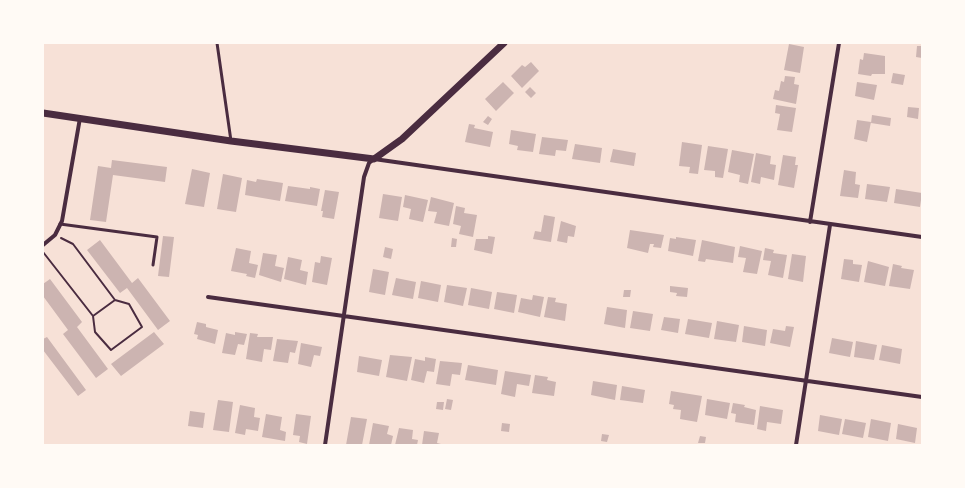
<!DOCTYPE html>
<style>
body{margin:0}
#map{position:relative;width:965px;height:488px;overflow:hidden;background:#f7e1d7;font-family:"DejaVu Sans",sans-serif}
canvas{display:block}
.frame{position:absolute;inset:0;border:44px solid #fffaf5;pointer-events:none}
</style>
<div id="map">
<canvas width="965" height="488"></canvas>
<div class="frame"></div>
</div>
<script>
const c = document.querySelector('canvas').getContext('2d');
c.lineJoin = 'round';
function fillPath(path, color) {
  c.fillStyle = color;
  c.fill(path, 'evenodd');
}
function poly(rows) {
  const path = new Path2D();
  for (const r of rows) {
    path.moveTo(r[0], r[1]);
    for (let i = 2; i < r.length; i += 2) path.lineTo(r[i], r[i + 1]);
  }
  return path;
}
function strokePath(path, color, width, dash) {
  c.strokeStyle = color;
  c.lineWidth = width;
  c.lineCap = dash ? 'butt' : 'round';
  c.setLineDash(dash || []);
  c.stroke(path);
}
fillPath(poly([
 [789,44,804,47,800,73,784,70],
 [917,46,922,46,922,58,916,57],
 [864,53,885,56,885,74,872,74,871,76,858,74,860,59,863,60],
 [531,62,539,71,522,88,511,76,522,65,525,67],
 [893,73,905,75,903,85,891,83],
 [785,76,795,77,794,84,799,85,796,104,773,99,775,90,779,91,781,81,784,82],
 [503,82,514,93,496,111,485,99],
 [857,82,877,85,874,100,855,96],
 [530,87,536,93,531,98,525,92],
 [776,105,796,108,792,132,777,130,780,114,775,113],
 [908,107,919,108,918,119,907,117],
 [872,115,891,118,890,126,871,123],
 [488,116,492,119,488,125,483,122],
 [857,120,871,122,867,142,854,139],
 [469,124,475,125,474,128,493,132,490,147,465,142],
 [511,130,536,134,533,152,517,150,518,146,509,144],
 [542,137,568,140,566,151,556,150,555,156,539,154],
 [682,142,702,145,698,174,689,173,690,167,679,166],
 [575,144,602,148,600,163,572,159],
 [708,146,728,149,723,178,715,177,715,171,704,170],
 [613,149,636,153,634,166,610,162],
 [732,150,754,154,748,184,739,182,740,175,728,172],
 [756,153,771,156,770,164,776,165,774,180,761,177,760,184,751,182],
 [783,155,796,157,795,165,798,165,794,188,778,185],
 [112,160,167,167,165,182,113,175,106,222,90,220,98,166,111,168],
 [192,169,210,173,204,207,185,204],
 [844,170,856,172,855,184,860,185,858,198,840,196],
 [223,174,242,178,236,212,217,209],
 [257,179,283,183,280,201,245,195,247,180,256,182],
 [867,184,890,187,887,202,865,199],
 [288,186,310,189,310,187,320,189,317,206,285,201],
 [896,189,922,193,920,207,894,203],
 [325,190,339,192,334,219,322,217,323,211,321,211],
 [383,194,402,197,398,221,379,218],
 [405,195,428,200,423,222,409,219,411,209,403,207],
 [431,197,454,203,449,226,434,223,437,212,428,211],
 [456,206,465,208,464,213,477,215,473,237,459,234,461,226,453,224],
 [544,215,555,217,551,242,533,239,535,231,541,232],
 [561,221,576,226,574,237,568,236,567,243,557,241],
 [630,230,664,235,661,248,653,247,654,244,650,244,648,253,627,248],
 [163,236,174,237,169,277,158,276],
 [488,236,495,237,492,254,474,250,476,239,488,239],
 [676,237,696,240,693,256,668,251,670,238,676,239],
 [452,238,457,239,456,247,451,247],
 [100,240,132,283,138,278,170,321,158,330,127,288,120,293,87,250],
 [702,240,735,247,733,263,706,259,705,262,698,261],
 [740,246,762,251,757,274,743,272,746,258,738,257],
 [385,247,393,249,391,259,383,257],
 [236,248,251,251,249,263,258,265,255,278,246,276,247,274,231,271],
 [765,248,774,250,773,253,787,255,783,278,768,275,771,261,763,260],
 [263,253,277,255,275,266,284,268,281,282,259,275],
 [792,254,806,256,803,282,788,279],
 [321,256,332,258,327,285,312,282,315,262,320,263],
 [288,257,302,260,300,270,308,272,306,285,284,279],
 [844,259,853,260,853,264,862,265,859,282,841,279],
 [868,261,889,267,885,286,864,282],
 [893,264,902,266,901,268,914,270,910,289,889,286],
 [373,269,389,272,385,295,369,292],
 [396,278,416,282,413,299,392,295],
 [50,279,82,322,77,327,108,369,96,378,63,334,68,330,43,296,43,284],
 [421,281,441,285,438,302,418,298],
 [447,285,467,288,463,306,444,302],
 [670,286,688,288,687,297,676,296,677,293,670,292],
 [471,288,492,292,489,309,468,305],
 [624,290,631,290,630,297,623,297],
 [497,292,517,295,514,313,494,309],
 [533,295,544,297,540,317,518,312,521,298,532,300],
 [548,297,556,298,555,302,567,304,565,321,544,317],
 [607,307,627,310,625,328,604,324],
 [633,311,653,314,650,331,630,328],
 [664,317,680,319,678,333,661,330],
 [688,319,712,323,709,338,685,334],
 [717,321,739,325,736,342,714,339],
 [197,322,206,324,206,327,218,330,215,344,197,339,198,335,194,334],
 [744,326,767,330,765,346,742,342],
 [786,326,794,327,790,347,770,343,773,329,785,331],
 [154,332,164,344,121,376,111,364],
 [235,332,247,334,244,345,238,344,235,355,222,353,226,333,235,335],
 [250,333,258,334,257,337,273,337,271,350,264,349,262,362,246,359],
 [47,337,86,390,78,396,43,350,43,339],
 [832,338,853,342,850,357,829,353],
 [277,339,298,341,295,353,290,352,288,363,273,361],
 [856,341,877,345,874,360,854,357],
 [301,343,322,347,320,356,314,355,311,367,298,364],
 [882,345,902,349,900,364,879,360],
 [390,355,412,357,407,381,386,377],
 [359,356,382,360,379,376,357,372],
 [425,357,436,359,434,372,427,371,424,383,411,380,415,359,425,361],
 [440,361,462,363,460,375,452,374,450,386,436,384],
 [468,365,498,370,496,385,465,380],
 [505,371,531,375,529,386,517,384,515,397,501,394],
 [535,375,548,377,547,380,556,382,554,396,532,393],
 [593,381,617,385,615,400,591,395],
 [622,386,645,390,643,403,620,400],
 [671,391,702,396,697,422,680,419,681,410,673,409,674,405,669,404],
 [447,399,453,400,451,410,445,409],
 [707,399,730,403,727,419,705,415],
 [218,400,233,402,229,432,213,430],
 [437,402,444,402,443,410,436,409],
 [733,403,745,405,744,407,756,410,754,425,735,422,736,414,731,413],
 [240,405,255,408,254,417,260,418,258,431,246,429,245,435,235,433],
 [760,406,783,410,781,424,767,422,766,431,757,429],
 [190,411,205,413,203,428,188,426],
 [266,414,282,417,280,430,286,432,285,441,262,437],
 [296,414,311,416,307,444,299,442,300,436,293,435],
 [820,415,842,419,839,435,818,431],
 [351,417,367,419,362,445,346,445],
 [845,419,866,423,863,438,842,434],
 [871,419,891,423,888,441,868,437],
 [373,423,389,426,387,434,393,436,391,445,369,445],
 [502,423,510,424,509,432,501,431],
 [898,424,917,428,915,443,896,439],
 [399,428,413,430,412,439,418,440,417,445,395,445],
 [424,431,439,433,437,443,445,445,422,445],
 [602,434,609,435,607,442,601,441],
 [700,436,706,437,705,443,698,443]
]), '#ccb4b1');
strokePath(poly([
 [43,252,93,316,95,332,111,350,142,327,129,304,115,300,73,244,61,238],
 [93,316,115,300]
]), '#4a2c40', 2);
strokePath(poly([
 [217,43,231,141],
 [60,224,157,237,153,265]
]), '#4a2c40', 3);
strokePath(poly([
 [810,222,839,43],
 [43,245,55,235,62,221,80,118],
 [208,297,922,397],
 [325,445,364,177,369,163,374,159,922,237],
 [796,445,830,225]
]), '#4a2c40', 4);
strokePath(poly([
 [43,113,231,141,374,159,402,139,504,43]
]), '#4a2c40', 7);
</script>
